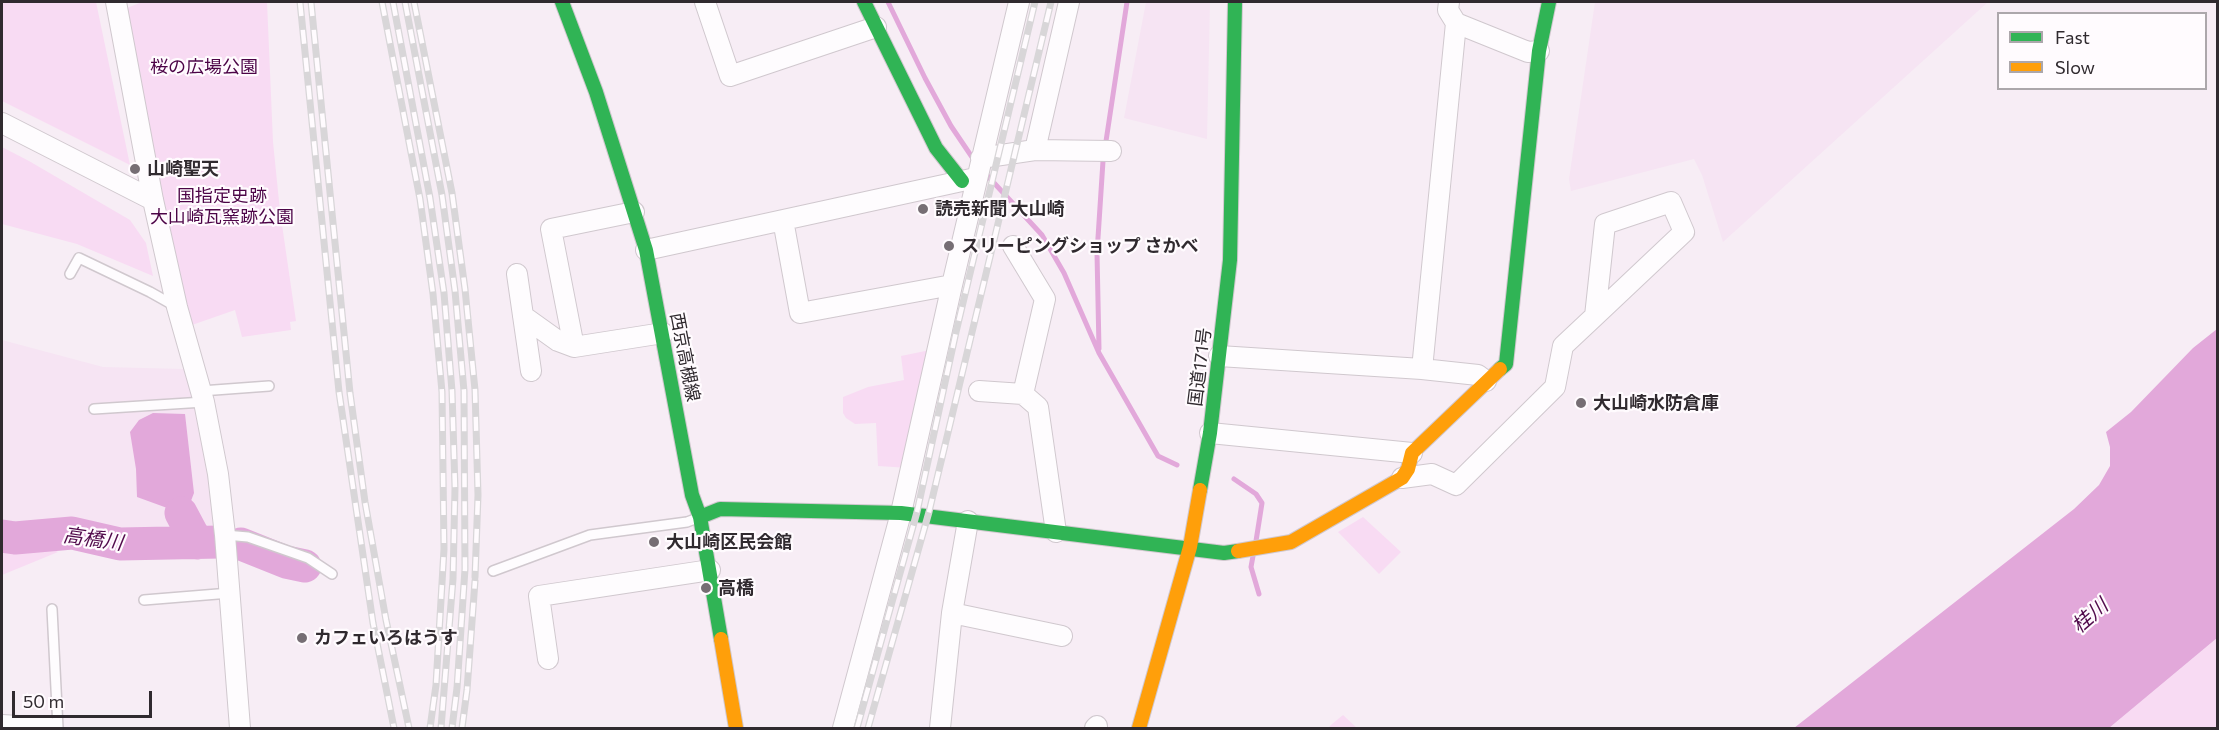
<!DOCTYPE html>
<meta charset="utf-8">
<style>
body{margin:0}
#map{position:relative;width:2219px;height:730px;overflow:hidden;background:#f7edf5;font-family:Commissioner,sans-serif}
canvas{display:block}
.frame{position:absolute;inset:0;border:3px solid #302a2f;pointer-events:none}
.legend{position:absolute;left:1997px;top:12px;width:210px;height:78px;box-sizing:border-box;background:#fffbfe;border:2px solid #aca7ab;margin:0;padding:8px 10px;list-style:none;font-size:18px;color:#302a2f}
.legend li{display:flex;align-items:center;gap:12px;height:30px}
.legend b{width:30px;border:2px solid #aca7ab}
.scale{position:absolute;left:12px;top:691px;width:140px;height:27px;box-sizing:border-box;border:3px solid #302a2f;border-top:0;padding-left:8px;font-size:18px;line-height:21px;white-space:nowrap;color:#302a2f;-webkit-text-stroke:4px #fffbfe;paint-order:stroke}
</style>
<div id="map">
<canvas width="2219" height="730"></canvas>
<div class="frame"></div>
<ul class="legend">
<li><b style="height:8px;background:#30b455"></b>Fast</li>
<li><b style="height:8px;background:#ff9f0a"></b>Slow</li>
</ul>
<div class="scale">50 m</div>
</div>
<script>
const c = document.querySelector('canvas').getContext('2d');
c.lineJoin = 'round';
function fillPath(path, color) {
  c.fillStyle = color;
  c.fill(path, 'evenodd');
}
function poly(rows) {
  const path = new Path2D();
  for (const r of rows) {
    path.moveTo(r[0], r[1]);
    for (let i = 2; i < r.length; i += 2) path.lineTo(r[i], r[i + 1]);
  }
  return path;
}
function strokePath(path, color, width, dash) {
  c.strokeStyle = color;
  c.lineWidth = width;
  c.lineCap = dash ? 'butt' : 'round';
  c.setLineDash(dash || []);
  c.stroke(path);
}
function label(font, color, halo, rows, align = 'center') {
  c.font = font + ' Commissioner,"Noto Sans JP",sans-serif';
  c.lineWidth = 4.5;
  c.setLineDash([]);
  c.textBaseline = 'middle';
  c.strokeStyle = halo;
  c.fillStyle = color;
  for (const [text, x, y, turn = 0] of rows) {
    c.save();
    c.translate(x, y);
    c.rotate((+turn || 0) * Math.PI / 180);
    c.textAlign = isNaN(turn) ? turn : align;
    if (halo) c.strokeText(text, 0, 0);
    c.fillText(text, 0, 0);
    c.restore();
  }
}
fillPath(poly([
 [1146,2,1210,2,1207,139,1124,118],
 [1595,2,1988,2,1723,242,1702,175,1694,159,1571,191,1569,179],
 [2,340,103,367,184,369,198,410,218,536,121,539,72,531,16,537,2,535]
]), '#f6e4f3');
fillPath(poly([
 [2,2,96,2,130,165,2,101],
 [142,2,267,2,273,142,280,211,296,321,290,322,291,330,242,337,235,310,192,325,177,270,127,8],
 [2,147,29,161,130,220,146,243,153,276,77,244,2,224,2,225],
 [935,349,909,468,878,466,876,423,855,424,846,418,843,413,843,397,868,387,904,380,901,356],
 [1363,517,1401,552,1379,574,1338,532],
 [2,539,41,541,58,552,2,575],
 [2217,638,2217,728,2109,728,2216,639],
 [1343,715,1357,728,1328,728,1332,724]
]), '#f8dbf3');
fillPath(poly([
 [2217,329,2217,638,2109,728,1794,728,2074,509,2099,485,2110,466,2110,447,2106,432,2131,412,2193,348],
 [153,413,185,414,194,493,189,506,181,513,137,497,136,469,130,432,139,420]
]), '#e2a8da');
strokePath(poly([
 [888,2,925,78,951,126,976,163],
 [984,172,1042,235,1064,273,1099,353,1158,456,1177,465],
 [1099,349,1097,253,1103,161,1127,2],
 [1234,479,1256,494,1262,503,1256,541],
 [1253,556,1251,567,1259,594]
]), '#e2a8da', 5);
strokePath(poly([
 [181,513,197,543],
 [2,536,15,538,72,533,120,544,220,542],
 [241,544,286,562,305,566]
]), '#e2a8da', 33);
const lane = poly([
 [70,274,79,258,150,292,175,306],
 [201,391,269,386],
 [94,409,204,402],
 [225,535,248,537,308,558,332,574],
 [493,571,590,535,687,522,695,519],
 [144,600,230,593],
 [52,609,58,728]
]);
const street = poly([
 [116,2,153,200,177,307,204,402,218,474,225,535,240,728],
 [705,2,730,76,876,27],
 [1449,2,1448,10,1456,23,1528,52,1539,51],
 [2,123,153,200],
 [1035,150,1069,2],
 [981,158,1035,150,1111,151],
 [783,220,800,313,952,285],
 [1013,246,1045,299,1023,394],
 [646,250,971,179],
 [517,274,531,371],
 [523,316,558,341,574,347,663,333],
 [574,347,551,229,634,212],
 [1219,356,1422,369,1478,375,1486,381],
 [1422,369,1456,23],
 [979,391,1023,394,1038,407,1056,532],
 [1210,433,1412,453],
 [1402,478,1432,474,1456,485,1555,387,1563,346,1595,316,1684,232,1671,202,1605,224,1595,316],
 [952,613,1062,636],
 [548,659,539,596,710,570],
 [2,725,51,728],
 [843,728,901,513,952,285,1019,2],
 [940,728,952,613,968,521],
 [1095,728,1097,726]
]);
const fast = poly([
 [562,2,596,92,646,250,692,495,700,517,721,639],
 [864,2,936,148,962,181],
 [1500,369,1506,364,1539,51,1549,2],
 [1200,490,1210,433,1230,260,1235,2],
 [700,517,720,509,901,513,1224,553,1238,551]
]);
const slow = poly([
 [1238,551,1291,542,1402,478,1408,469,1412,453,1500,369],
 [721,639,736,728],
 [1139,728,1190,547,1200,490]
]);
strokePath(lane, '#d0c8ce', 12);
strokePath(street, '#d0c8ce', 22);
strokePath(fast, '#d0c8ce', 16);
strokePath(slow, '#d0c8ce', 16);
strokePath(lane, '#fefcfe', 9);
strokePath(street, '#fefcfe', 20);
strokePath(fast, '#30b455', 14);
strokePath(slow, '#ff9f0a', 14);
const rail = poly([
 [300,2,339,392,373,623,394,728],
 [311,2,350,393,365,502,386,620,409,728],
 [382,2,420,199,433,294,442,392,444,549,436,685,430,728],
 [393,2,430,198,444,293,452,391,455,488,453,579,441,728],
 [405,2,442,195,455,291,464,391,465,569,457,688,452,728],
 [414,2,452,193,465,289,475,390,478,495,475,577],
 [462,728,467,690,475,581],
 [857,728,917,512,956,332,1035,2],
 [868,728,929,512,1051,2]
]);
strokePath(rail, '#d8d6d8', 7);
strokePath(rail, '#fffbfe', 4.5, [14]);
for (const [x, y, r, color] of [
 [135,169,6,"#766e74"],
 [923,209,6,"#766e74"],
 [949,246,6,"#766e74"],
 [1581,403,6,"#766e74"],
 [654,542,6,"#766e74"],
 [706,588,6,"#766e74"],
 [302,638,6,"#766e74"]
]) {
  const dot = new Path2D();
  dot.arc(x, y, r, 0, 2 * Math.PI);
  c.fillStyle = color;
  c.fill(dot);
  strokePath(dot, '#fffbfe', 2);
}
label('18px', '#4c0447', '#fffbfe', [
 ["桜の広場公園",204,67],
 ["国指定史跡",222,196],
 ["大山崎瓦窯跡公園",222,217]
]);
label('bold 18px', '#302a2f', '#fffbfe', [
 ["山崎聖天",147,169],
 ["読売新聞 大山崎",935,209],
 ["スリーピングショップ さかべ",961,246],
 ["大山崎水防倉庫",1593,403],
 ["大山崎区民会館",666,542],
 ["高橋",718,588],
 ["カフェいろはうす",314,638]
], 'left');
label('18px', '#302a2f', '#fffbfe', [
 ["西京高槻線",685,357,79],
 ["国道171号",1200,367,-83]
]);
label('italic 20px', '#520b4c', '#fffbfe', [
 ["高橋川",93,539,8],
 ["桂川",2090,616,-41]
]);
</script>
